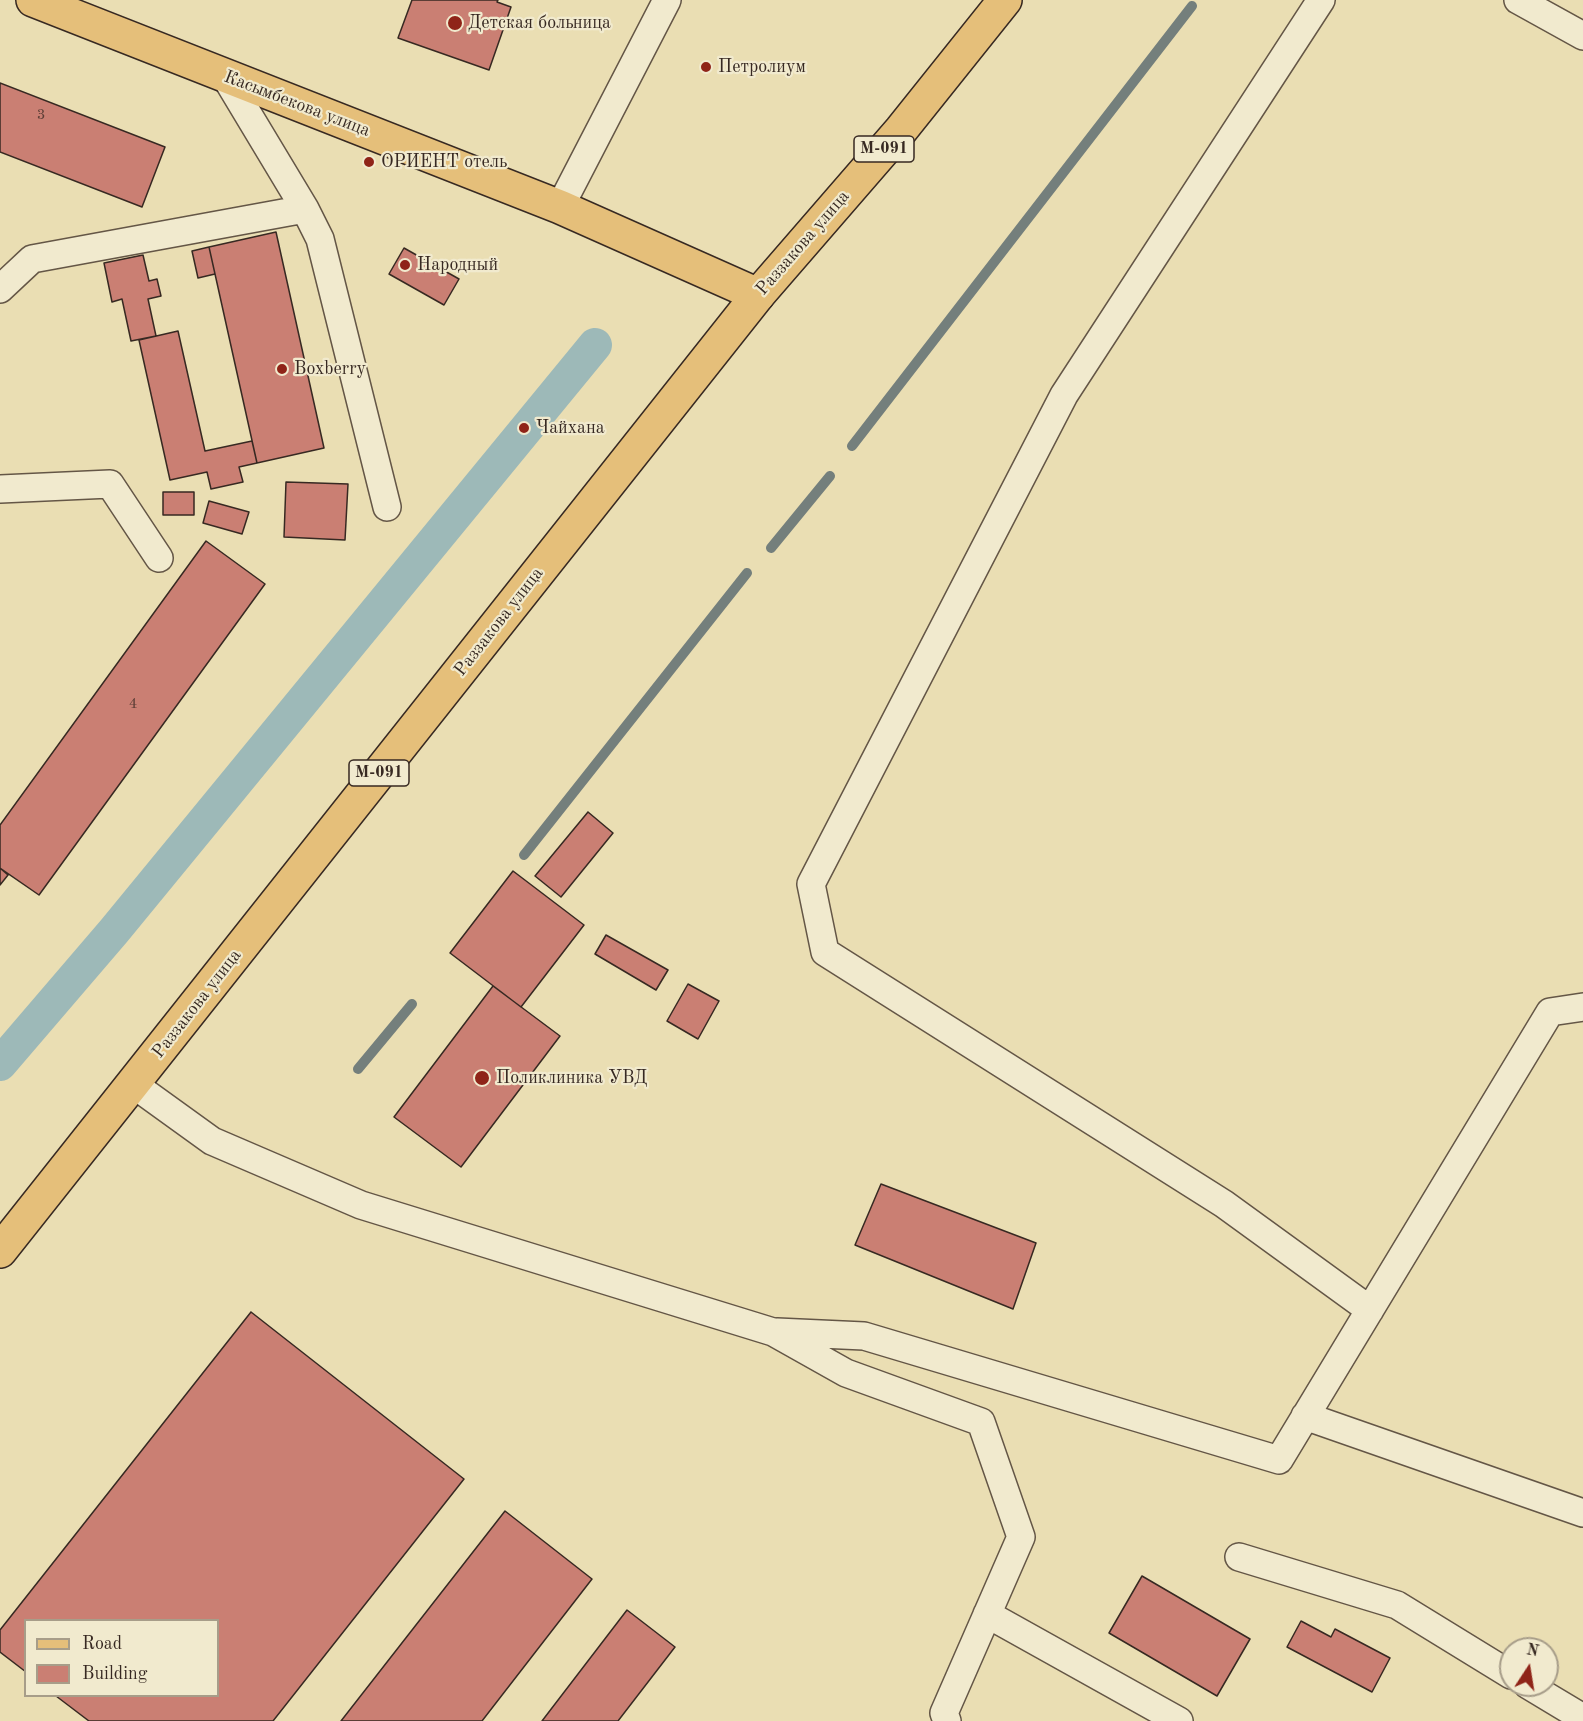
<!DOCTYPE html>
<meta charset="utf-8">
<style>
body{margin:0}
#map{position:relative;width:1583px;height:1721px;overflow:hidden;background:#eadeb3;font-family:"Old Standard TT",serif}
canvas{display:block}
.legend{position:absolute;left:24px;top:1619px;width:195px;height:78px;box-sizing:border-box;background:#f1eace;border:2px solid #a79d89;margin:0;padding:8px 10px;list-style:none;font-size:18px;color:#372922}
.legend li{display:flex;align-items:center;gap:12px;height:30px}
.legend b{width:30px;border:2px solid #a79d89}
.north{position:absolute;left:1499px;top:1637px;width:60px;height:60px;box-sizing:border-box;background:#f1eace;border:2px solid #a79d89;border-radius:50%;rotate:12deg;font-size:16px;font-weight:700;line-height:24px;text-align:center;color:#372922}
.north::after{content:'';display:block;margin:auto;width:21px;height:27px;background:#8f2418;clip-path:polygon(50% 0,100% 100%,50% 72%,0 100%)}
</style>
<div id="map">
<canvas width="1583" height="1721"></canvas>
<ul class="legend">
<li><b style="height:8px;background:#e5bf7a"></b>Road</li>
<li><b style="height:16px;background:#ca7f73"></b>Building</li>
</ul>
<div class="north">N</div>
</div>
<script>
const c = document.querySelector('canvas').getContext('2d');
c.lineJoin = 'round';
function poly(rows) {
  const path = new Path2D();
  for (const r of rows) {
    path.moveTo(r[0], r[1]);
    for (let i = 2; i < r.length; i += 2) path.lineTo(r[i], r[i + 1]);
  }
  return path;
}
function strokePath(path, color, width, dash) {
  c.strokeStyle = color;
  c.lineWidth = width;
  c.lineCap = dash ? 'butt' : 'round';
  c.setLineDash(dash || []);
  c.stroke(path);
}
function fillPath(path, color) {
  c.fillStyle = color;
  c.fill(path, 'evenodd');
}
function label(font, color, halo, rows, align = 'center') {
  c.font = font + ' "Old Standard TT",serif';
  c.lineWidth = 4.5;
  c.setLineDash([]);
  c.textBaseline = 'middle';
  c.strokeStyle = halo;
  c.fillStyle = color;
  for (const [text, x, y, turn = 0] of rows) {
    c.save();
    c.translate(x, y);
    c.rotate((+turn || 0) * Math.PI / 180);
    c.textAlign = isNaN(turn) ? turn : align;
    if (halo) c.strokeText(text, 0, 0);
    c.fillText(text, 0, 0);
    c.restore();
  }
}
strokePath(poly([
 [852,446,1192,6],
 [771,548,830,476],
 [524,855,747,573],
 [358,1069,412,1004]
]), '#747f7c', 10);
strokePath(poly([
 [0,1064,114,931,595,345]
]), '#9db9b8', 34);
const building = poly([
 [412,0,498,0,497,2,511,7,489,70,398,38,412,0],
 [0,83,165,147,142,207,0,152,0,83],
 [276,232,324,448,257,463,209,247,276,232],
 [209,247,215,274,198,278,192,251,209,247],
 [404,248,459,279,444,305,389,274,404,248],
 [143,255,149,281,157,279,161,296,148,299,156,336,131,341,122,299,112,302,104,263,143,255],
 [178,331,205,451,252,441,257,463,239,467,243,482,211,489,207,472,170,480,139,340,178,331],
 [286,482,348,484,345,540,284,537,286,482],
 [163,492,194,492,194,515,163,515,163,492],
 [209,501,249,512,242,534,203,523,209,501],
 [206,541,265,584,39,895,0,868,0,825,206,541],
 [588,812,613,833,561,897,535,876,588,812],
 [0,868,8,875,0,885,0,868],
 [513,871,584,925,521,1007,450,953,513,871],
 [606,935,668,970,656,990,595,954,606,935],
 [688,984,719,1001,698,1039,667,1021,688,984],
 [493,986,560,1036,461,1167,394,1117,493,986],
 [881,1184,1036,1243,1013,1309,855,1245,881,1184],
 [251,1312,464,1479,273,1721,89,1721,56,1696,218,1696,218,1620,26,1620,26,1672,0,1652,0,1630,251,1312],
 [505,1511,592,1579,482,1721,341,1721,505,1511],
 [1142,1576,1250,1639,1217,1696,1109,1633,1142,1576],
 [627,1610,675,1647,618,1721,542,1721,627,1610],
 [1301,1621,1331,1637,1335,1629,1390,1658,1372,1692,1287,1647,1301,1621]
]);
fillPath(building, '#ca7f73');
strokePath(building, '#372922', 1.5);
const minor = poly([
 [1321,0,1064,395,811,884,825,952,1224,1204,1370,1310],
 [1518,0,1583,36],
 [225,76,305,209,320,239,387,507],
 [560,207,667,0],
 [0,289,32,259,305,209],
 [0,489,110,484,159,558],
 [133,1084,212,1141,361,1205,773,1332,846,1373,981,1422,1021,1537,944,1713,947,1721],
 [777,1332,864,1336,1279,1460,1550,1012,1583,1007],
 [1305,1416,1583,1513],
 [1239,1557,1397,1605,1511,1675],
 [987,1614,1179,1721],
 [1528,1685,1583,1718]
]);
const primary = poly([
 [0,1251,758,295]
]);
const trunk = poly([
 [33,0,560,207,758,295,901,130,1005,0]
]);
strokePath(minor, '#645646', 30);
strokePath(primary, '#372922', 36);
strokePath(trunk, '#372922', 36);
strokePath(minor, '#f1eace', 27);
strokePath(primary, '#e5bf7a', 33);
strokePath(trunk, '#e5bf7a', 33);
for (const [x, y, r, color] of [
 [455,23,8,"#8f2418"],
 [706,67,6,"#8f2418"],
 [369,162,6,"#8f2418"],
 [405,265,6,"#8f2418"],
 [282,369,6,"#8f2418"],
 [524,428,6,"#8f2418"],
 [482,1078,8,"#8f2418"]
]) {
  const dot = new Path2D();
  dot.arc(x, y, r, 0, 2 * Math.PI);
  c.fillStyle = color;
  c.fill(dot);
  strokePath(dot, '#f1eace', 2);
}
label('15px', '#5c3e36', null, [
 ["3",41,115],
 ["4",133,704]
]);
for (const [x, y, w] of [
 [884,149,60],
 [379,773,60]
]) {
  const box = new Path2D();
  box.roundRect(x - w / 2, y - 13, w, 26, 4.5);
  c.fillStyle = '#f1eace';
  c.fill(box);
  strokePath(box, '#372922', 1.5);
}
label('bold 16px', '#372922', null, [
 ["М-091",884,149],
 ["М-091",379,773]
]);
label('18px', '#372922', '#f1eace', [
 ["Детская больница",468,23],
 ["Петролиум",718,67],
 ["ОРИЕНТ отель",381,162],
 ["Народный",417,265],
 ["Boxberry",294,369],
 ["Чайхана",536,428],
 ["Поликлиника УВД",496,1078]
], 'left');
label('18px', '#372922', '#f1eace', [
 ["Касымбекова улица",297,104,21],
 ["Раззакова улица",803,243,-49],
 ["Раззакова улица",499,622,-52],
 ["Раззакова улица",197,1004,-52]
]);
</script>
